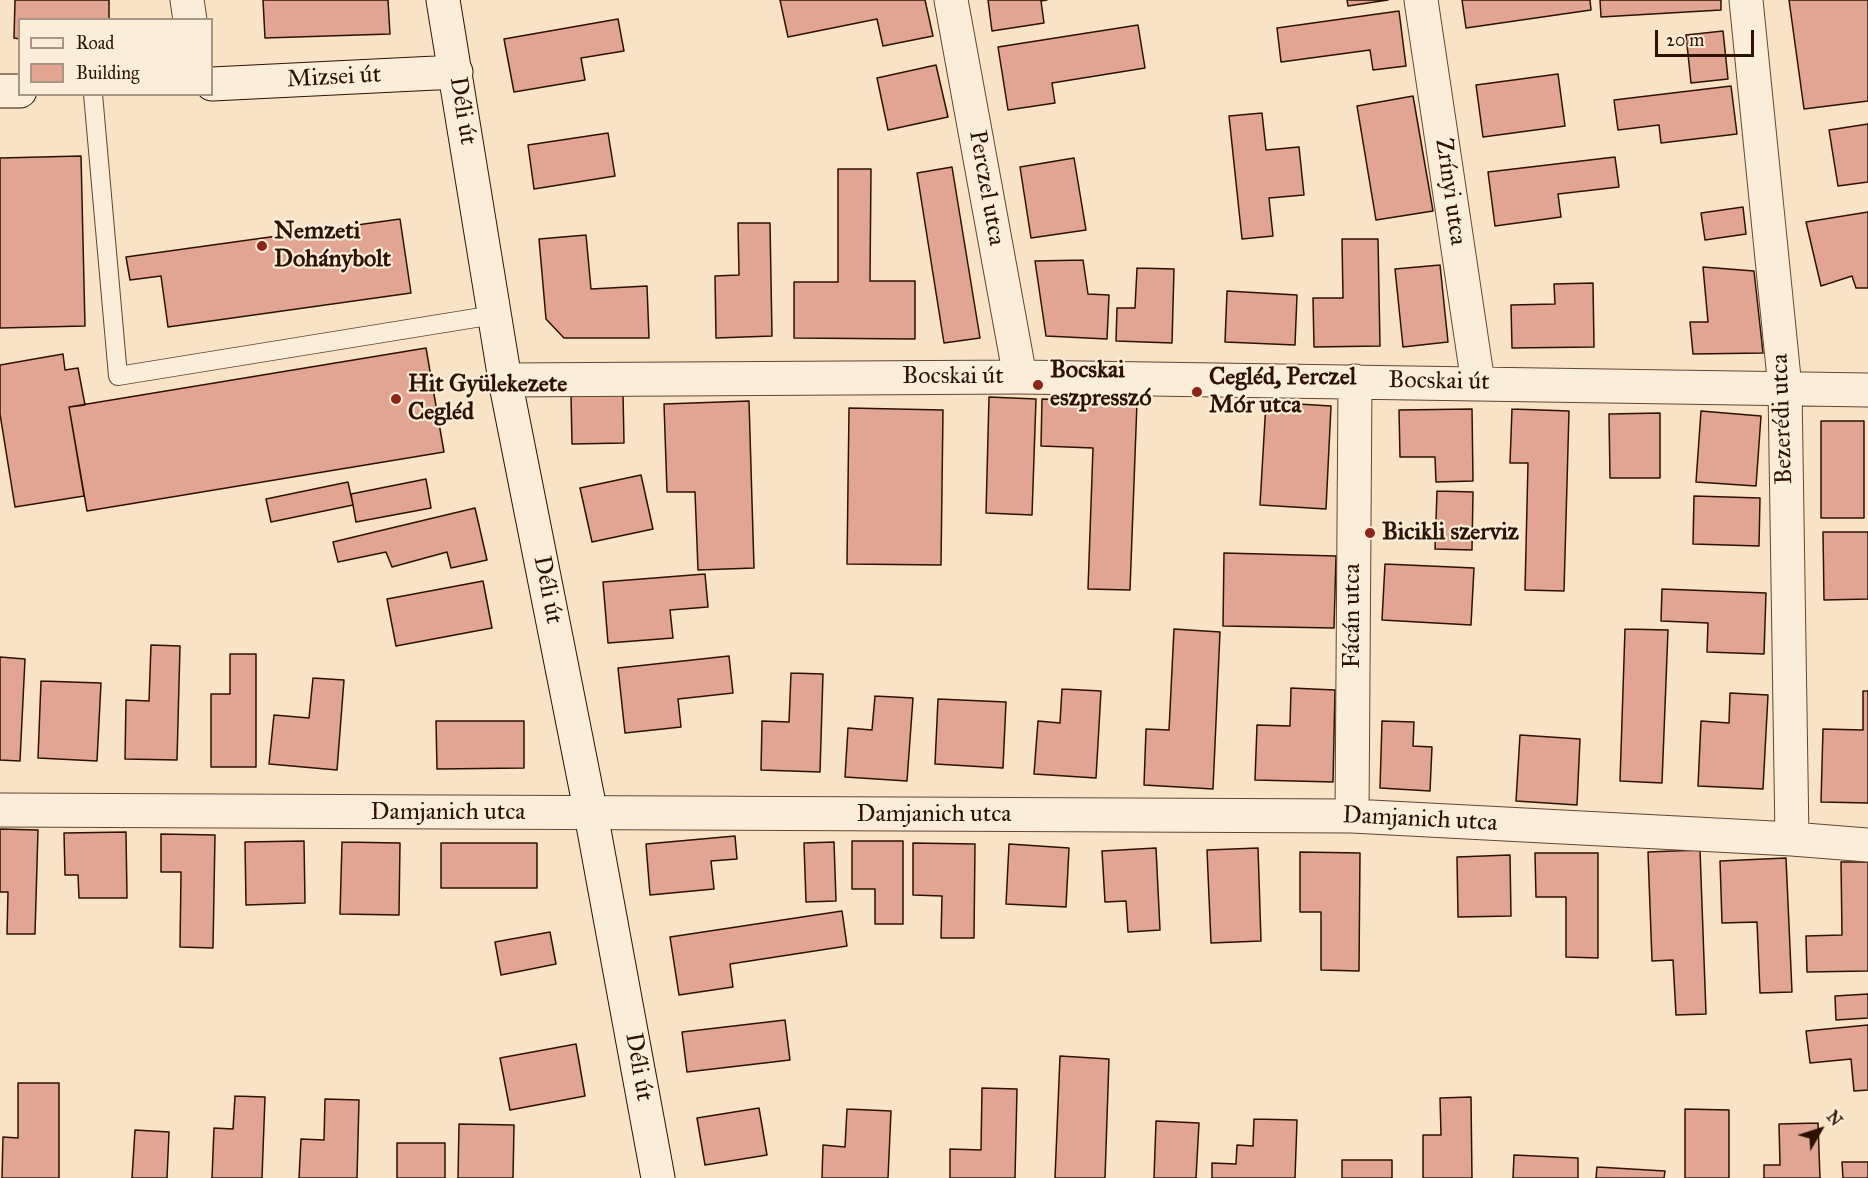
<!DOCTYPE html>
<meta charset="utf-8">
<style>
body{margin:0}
#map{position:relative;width:1868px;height:1178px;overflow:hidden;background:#f8e4c5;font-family:"IM FELL Great Primer",serif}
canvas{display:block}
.legend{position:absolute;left:18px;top:18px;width:195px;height:78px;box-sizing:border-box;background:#faedd9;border:2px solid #a89583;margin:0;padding:8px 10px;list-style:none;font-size:18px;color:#2d1201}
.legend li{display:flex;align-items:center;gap:12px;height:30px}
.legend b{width:30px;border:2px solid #a89583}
.north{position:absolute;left:1790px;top:1100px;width:60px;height:60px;-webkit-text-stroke:4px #faedd9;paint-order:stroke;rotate:51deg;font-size:16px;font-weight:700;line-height:24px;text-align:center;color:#2d1201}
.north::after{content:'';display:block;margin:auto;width:21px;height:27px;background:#2d1201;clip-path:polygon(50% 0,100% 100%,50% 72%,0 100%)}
.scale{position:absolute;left:1655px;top:30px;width:99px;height:27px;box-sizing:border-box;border:3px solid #2d1201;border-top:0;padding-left:8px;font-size:18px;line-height:21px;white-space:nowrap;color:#2d1201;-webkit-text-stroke:4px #faedd9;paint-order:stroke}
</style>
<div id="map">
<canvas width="1868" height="1178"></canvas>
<ul class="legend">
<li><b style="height:8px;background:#faedd9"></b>Road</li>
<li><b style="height:16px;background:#e1a591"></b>Building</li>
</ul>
<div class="north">N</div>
<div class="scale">20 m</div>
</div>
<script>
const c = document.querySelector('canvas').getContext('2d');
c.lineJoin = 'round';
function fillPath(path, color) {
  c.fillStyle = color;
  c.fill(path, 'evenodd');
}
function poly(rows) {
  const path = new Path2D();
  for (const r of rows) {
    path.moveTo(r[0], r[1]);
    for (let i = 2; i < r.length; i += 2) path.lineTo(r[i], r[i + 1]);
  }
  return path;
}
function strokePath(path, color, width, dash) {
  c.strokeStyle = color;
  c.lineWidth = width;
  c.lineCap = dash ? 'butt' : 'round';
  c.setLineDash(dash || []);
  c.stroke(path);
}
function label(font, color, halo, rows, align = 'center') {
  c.font = font + ' "IM FELL Great Primer",serif';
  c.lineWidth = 4.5;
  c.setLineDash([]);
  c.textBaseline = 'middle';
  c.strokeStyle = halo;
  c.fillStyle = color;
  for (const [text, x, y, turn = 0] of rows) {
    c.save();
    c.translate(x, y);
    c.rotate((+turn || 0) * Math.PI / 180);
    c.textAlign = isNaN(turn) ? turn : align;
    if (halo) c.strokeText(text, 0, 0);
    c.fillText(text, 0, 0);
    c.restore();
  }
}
const building = poly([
 [15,0,109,0,109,20,20,20,20,39,14,38,15,0],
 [263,0,388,0,390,34,265,38,263,0],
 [780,0,925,0,933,36,883,46,877,19,788,37,780,0],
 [988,0,1047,0,1041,1,1044,23,992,31,988,0],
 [1347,0,1388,0,1348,6,1347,0],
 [1462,0,1590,0,1591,10,1466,28,1462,0],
 [1600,0,1721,0,1721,10,1601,17,1600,0],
 [1789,0,1868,0,1868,101,1804,109,1789,0],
 [1399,11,1406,66,1373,70,1370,50,1281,62,1277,28,1399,11],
 [618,19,624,51,581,58,585,80,514,92,504,39,618,19],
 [1138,25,1145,68,1052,83,1055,103,1008,110,998,47,1138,25],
 [1723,31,1728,79,1691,83,1686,35,1723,31],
 [936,65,948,117,888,130,877,78,936,65],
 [1558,74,1565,126,1483,137,1476,85,1558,74],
 [1731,86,1737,134,1661,143,1659,125,1618,130,1614,100,1731,86],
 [1413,96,1433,211,1376,220,1357,106,1413,96],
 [1262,113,1266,150,1299,147,1304,195,1269,198,1273,236,1242,239,1229,116,1262,113],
 [1868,124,1868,182,1838,186,1829,130,1868,124],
 [608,133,615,176,534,189,528,145,608,133],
 [81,156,85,326,0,328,0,158,81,156],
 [1615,157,1619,187,1558,194,1561,217,1495,226,1488,172,1615,157],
 [1074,158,1086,230,1031,238,1020,167,1074,158],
 [952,167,980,338,944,343,917,173,952,167],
 [838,169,871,169,870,281,915,281,915,339,794,338,794,282,838,282,838,169],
 [1743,207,1746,234,1705,240,1701,213,1743,207],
 [1868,212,1868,288,1856,288,1852,276,1821,286,1806,222,1868,212],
 [400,219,411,293,168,327,161,276,130,280,126,257,400,219],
 [738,223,770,223,772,336,716,338,715,276,739,275,738,223],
 [586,235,591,289,647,286,649,338,564,338,546,319,539,239,586,235],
 [1342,239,1378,239,1380,346,1314,347,1313,298,1343,298,1342,239],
 [1083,260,1088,294,1109,295,1107,339,1046,336,1035,261,1083,260],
 [1440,265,1448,342,1403,347,1395,269,1440,265],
 [1703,267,1754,271,1763,353,1693,354,1690,322,1708,322,1703,267],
 [1137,268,1174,269,1172,343,1116,341,1117,308,1135,308,1137,268],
 [1593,283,1594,347,1512,348,1511,305,1555,304,1554,284,1593,283],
 [1227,291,1297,295,1295,345,1225,342,1227,291],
 [426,348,444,452,87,511,69,407,426,348],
 [63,354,65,370,78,368,85,405,69,407,84,496,15,507,0,414,0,365,63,354],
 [623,393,624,443,572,444,571,395,623,393],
 [989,397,1036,399,1032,515,986,513,989,397],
 [1042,399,1137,402,1130,590,1088,589,1093,448,1041,446,1042,399],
 [749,401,754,568,698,570,695,492,667,492,664,404,749,401],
 [1266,402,1331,406,1326,509,1260,505,1266,402],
 [849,408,943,410,941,565,847,564,849,408],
 [1472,409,1473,481,1436,482,1435,457,1400,457,1399,410,1472,409],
 [1512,409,1569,411,1564,591,1525,590,1528,463,1510,463,1512,409],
 [1701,411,1761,416,1756,486,1696,482,1701,411],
 [1660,413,1660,478,1610,478,1609,414,1660,413],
 [1821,421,1864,421,1864,518,1821,518,1821,421],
 [641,475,653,529,592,542,580,488,641,475],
 [426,479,431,508,356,522,351,494,426,479],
 [348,482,353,505,271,522,266,499,348,482],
 [1437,491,1473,492,1472,550,1435,549,1437,491],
 [1694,496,1760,498,1759,546,1693,544,1694,496],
 [475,508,487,560,451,568,447,552,392,567,386,552,338,562,333,542,475,508],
 [1823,532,1868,532,1868,599,1824,600,1823,532],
 [1224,553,1336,556,1334,628,1223,626,1224,553],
 [1385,564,1474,568,1471,625,1382,620,1385,564],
 [705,574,708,607,670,610,673,638,608,643,603,582,705,574],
 [483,581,492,628,396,646,387,599,483,581],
 [1662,589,1766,593,1764,654,1707,652,1708,623,1661,621,1662,589],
 [1174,629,1220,632,1213,789,1144,785,1146,729,1169,730,1174,629],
 [1625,629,1668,630,1662,783,1620,781,1625,629],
 [151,645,180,646,177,760,125,759,126,700,149,701,151,645],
 [230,654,256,654,256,767,211,767,211,694,230,694,230,654],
 [729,656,733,693,678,699,681,727,625,733,618,668,729,656],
 [0,657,25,659,20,761,0,760,0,657],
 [791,673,823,674,820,772,761,770,762,721,789,722,791,673],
 [313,678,344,680,337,770,269,764,274,715,309,718,313,678],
 [41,681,101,683,97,761,38,758,41,681],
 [1291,688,1335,690,1333,782,1255,780,1257,725,1290,726,1291,688],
 [1062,689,1101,691,1096,778,1034,774,1038,721,1060,723,1062,689],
 [1863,691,1868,691,1868,803,1821,802,1823,729,1863,730,1863,691],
 [1730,693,1768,695,1763,789,1698,786,1701,721,1729,723,1730,693],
 [875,696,913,698,907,781,845,777,848,728,872,730,875,696],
 [938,699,1006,702,1003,768,935,764,938,699],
 [436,721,524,721,524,768,437,769,436,721],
 [1382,721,1414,722,1413,746,1432,747,1430,791,1380,788,1382,721],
 [1520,735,1580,739,1577,805,1516,801,1520,735],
 [0,829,38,830,35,934,7,934,8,892,0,892,0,829],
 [126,832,127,898,79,898,78,875,65,875,64,833,126,832],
 [161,834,215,835,213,948,180,947,181,872,161,872,161,834],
 [735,836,737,859,711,861,714,889,650,895,646,844,735,836],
 [304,841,305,903,246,905,245,842,304,841],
 [852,841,903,841,903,924,875,924,875,889,852,889,852,841],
 [342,842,400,843,399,915,340,914,342,842],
 [834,842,836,901,806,902,804,843,834,842],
 [441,843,537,843,537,888,441,888,441,843],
 [913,843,975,844,974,938,941,938,942,896,913,895,913,843],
 [1009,844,1069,848,1066,907,1006,904,1009,844],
 [1156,848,1160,930,1128,932,1126,901,1105,902,1102,851,1156,848],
 [1258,848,1261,941,1211,943,1207,850,1258,848],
 [1700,850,1706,1014,1676,1015,1673,960,1652,961,1648,852,1700,850],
 [1300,852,1360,853,1359,971,1321,970,1321,912,1300,912,1300,852],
 [1535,853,1598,853,1598,958,1566,957,1566,897,1536,897,1535,853],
 [1510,855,1511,916,1458,917,1457,857,1510,855],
 [1786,858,1792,992,1760,993,1757,922,1722,923,1720,861,1786,858],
 [1841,862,1868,862,1868,971,1807,972,1806,936,1842,935,1841,862],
 [842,911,847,946,730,964,733,987,679,995,670,937,842,911],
 [550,932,556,964,501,975,495,942,550,932],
 [1868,994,1868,1018,1836,1020,1835,996,1868,994],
 [785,1020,790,1060,687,1072,682,1032,785,1020],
 [1868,1025,1868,1090,1854,1091,1851,1059,1810,1063,1806,1031,1868,1025],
 [576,1044,585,1096,510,1110,500,1058,576,1044],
 [1060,1056,1109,1059,1105,1178,1055,1178,1060,1056],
 [18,1083,59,1083,59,1178,2,1178,3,1137,18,1138,18,1083],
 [982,1088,1017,1089,1015,1178,950,1178,950,1149,981,1150,982,1088],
 [235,1096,265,1097,262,1178,212,1178,214,1128,233,1129,235,1096],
 [1471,1097,1472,1178,1423,1178,1423,1135,1441,1135,1440,1098,1471,1097],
 [325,1099,359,1100,357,1178,299,1178,301,1139,324,1140,325,1099],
 [759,1108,767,1155,705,1165,697,1118,759,1108],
 [847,1109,891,1111,888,1178,822,1178,823,1145,845,1147,847,1109],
 [1685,1109,1729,1110,1729,1178,1685,1178,1685,1109],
 [1254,1119,1297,1120,1295,1178,1212,1178,1212,1163,1236,1164,1237,1145,1253,1146,1254,1119],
 [1156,1121,1199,1123,1196,1178,1154,1178,1156,1121],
 [1818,1123,1820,1178,1764,1178,1764,1165,1780,1165,1779,1124,1818,1123],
 [459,1124,514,1125,513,1178,458,1178,459,1124],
 [135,1130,169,1132,167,1178,132,1178,135,1130],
 [397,1143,445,1143,445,1178,397,1178,397,1143],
 [1514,1155,1578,1158,1578,1178,1513,1178,1514,1155],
 [1342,1160,1392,1160,1392,1178,1342,1178,1342,1160],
 [1842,1162,1868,1162,1868,1178,1843,1178,1842,1162],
 [1597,1167,1665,1171,1664,1178,1596,1178,1597,1167]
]);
fillPath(building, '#e1a591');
strokePath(building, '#2d1201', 1.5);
const lane = poly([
 [93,94,118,376,494,315]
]);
const street = poly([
 [187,0,190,20],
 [951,0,1020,377],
 [1421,0,1478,383],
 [1746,0,1785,388,1792,839],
 [505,380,1020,377,1868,390],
 [0,810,1352,816,1792,839,1868,845],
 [1352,816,1355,381]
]);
const secondary = poly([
 [443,0,505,380,591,814,658,1178],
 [212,84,456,72],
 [0,91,20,91]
]);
strokePath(lane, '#604632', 20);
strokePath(street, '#604632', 35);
strokePath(secondary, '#2d1201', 35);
strokePath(lane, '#faedd9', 18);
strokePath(street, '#faedd9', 33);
strokePath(secondary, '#faedd9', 33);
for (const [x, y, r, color] of [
 [262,246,6,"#8f2418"],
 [1038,385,6,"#8f2418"],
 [1197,392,6,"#8f2418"],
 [396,399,6,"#8f2418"],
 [1370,533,6,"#8f2418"]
]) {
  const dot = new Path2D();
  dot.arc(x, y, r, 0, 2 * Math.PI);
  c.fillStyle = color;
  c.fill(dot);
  strokePath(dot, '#faedd9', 2);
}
label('24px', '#2d1201', '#faedd9', [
 ["Mizsei út",334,78,-3],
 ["Déli út",462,111,81],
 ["Perczel utca",986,188,80],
 ["Zrínyi utca",1450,192,82],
 ["Bocskai út",953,377],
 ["Bocskai út",1439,382,1],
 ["Bezerédi utca",1783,419,-92],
 ["Déli út",547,590,79],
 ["Fácán utca",1353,616,-90],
 ["Damjanich utca",448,813],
 ["Damjanich utca",934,815],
 ["Damjanich utca",1420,820,3],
 ["Déli út",638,1067,80]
]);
label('bold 24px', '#2d1201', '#faedd9', [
 ["Nemzeti",274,232],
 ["Dohánybolt",274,260],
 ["Bocskai",1050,371],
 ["eszpresszó",1050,399],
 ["Cegléd, Perczel",1209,378],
 ["Mór utca",1209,406],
 ["Hit Gyülekezete",408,385],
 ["Cegléd",408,413],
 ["Bicikli szerviz",1382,533]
], 'left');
</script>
